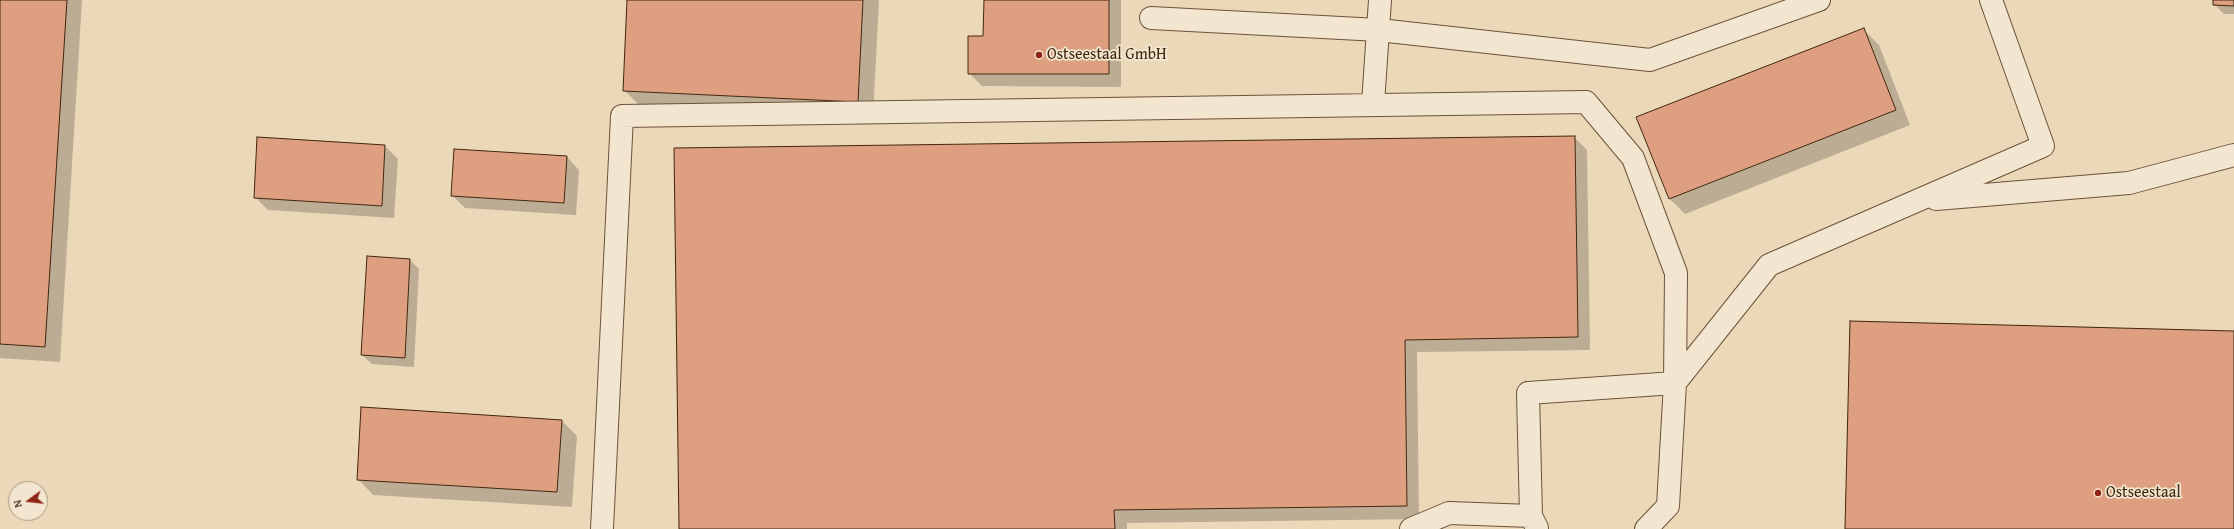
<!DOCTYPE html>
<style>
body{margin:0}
#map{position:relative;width:2234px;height:529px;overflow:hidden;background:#ebd8b8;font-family:"Gentium Book Plus",serif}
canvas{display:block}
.north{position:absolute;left:8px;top:481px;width:40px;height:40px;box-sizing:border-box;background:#f2e6d1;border:1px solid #ab9983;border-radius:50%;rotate:255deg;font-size:11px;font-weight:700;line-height:16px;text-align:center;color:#41260e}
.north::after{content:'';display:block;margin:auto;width:14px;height:18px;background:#8f2418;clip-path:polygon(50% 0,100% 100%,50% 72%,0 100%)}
</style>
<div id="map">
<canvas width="2234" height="529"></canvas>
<div class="north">N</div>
</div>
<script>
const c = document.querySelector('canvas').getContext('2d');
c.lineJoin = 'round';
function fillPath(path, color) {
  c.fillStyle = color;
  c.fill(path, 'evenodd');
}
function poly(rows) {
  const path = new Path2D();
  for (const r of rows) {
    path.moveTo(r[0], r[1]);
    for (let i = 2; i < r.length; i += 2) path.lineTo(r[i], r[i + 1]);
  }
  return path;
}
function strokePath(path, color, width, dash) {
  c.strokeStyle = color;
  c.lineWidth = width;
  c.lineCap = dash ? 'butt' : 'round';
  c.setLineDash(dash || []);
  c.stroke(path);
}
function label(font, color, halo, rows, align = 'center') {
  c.font = font + ' "Gentium Book Plus",serif';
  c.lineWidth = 3.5;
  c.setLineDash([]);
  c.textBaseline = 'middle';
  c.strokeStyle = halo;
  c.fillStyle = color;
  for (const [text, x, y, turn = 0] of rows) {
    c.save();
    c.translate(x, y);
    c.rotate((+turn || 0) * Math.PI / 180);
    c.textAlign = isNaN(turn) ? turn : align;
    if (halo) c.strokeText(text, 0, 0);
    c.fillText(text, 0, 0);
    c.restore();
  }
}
fillPath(poly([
 [0,0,82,0,60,362,0,358],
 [628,0,879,0,873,117,639,105,624,90],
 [985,0,1121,0,1121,87,982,86,969,73,984,37],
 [2214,0,2234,0,2234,14,2224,14,2214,4],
 [1864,30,1879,45,1910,125,1685,214,1669,198],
 [1574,137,1587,150,1590,350,1417,352,1419,519,1127,523,1127,529,680,529],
 [385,146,398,159,394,218,268,210,255,197],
 [567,157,579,170,576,215,465,208,452,195],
 [368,257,410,260,419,269,414,367,372,364,362,355],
 [562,421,577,436,572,507,373,495,358,479]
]), '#0003');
const building = poly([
 [0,0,67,0,45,347,0,344,0,0],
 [627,0,863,0,858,102,623,91,627,0],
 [984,0,1109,0,1109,74,968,74,968,36,983,36,984,0],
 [2213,0,2234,0,2234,6,2213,5,2213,0],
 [1864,28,1896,110,1669,199,1636,117,1864,28],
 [1575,136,1578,337,1405,340,1407,506,1114,510,1115,529,679,529,674,148,1575,136],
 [257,137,385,145,382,206,254,198,257,137],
 [454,149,567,156,564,203,451,196,454,149],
 [367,256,410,259,405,358,361,355,367,256],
 [1850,321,2234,331,2234,529,1845,529,1850,321],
 [361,407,562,420,557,492,357,480,361,407]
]);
fillPath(building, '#de9f80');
strokePath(building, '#41260e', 1);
const minor = poly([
 [1151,18,1379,30,1650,60,1819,0],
 [1373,104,1380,0],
 [1936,199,2129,183,2234,155],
 [602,529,622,116,1586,102,1633,158,1676,273,1675,383,1528,393,1531,516],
 [1411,529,1449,513,1531,516,1537,528],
 [1646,529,1668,506,1675,383,1769,265,2043,146,1991,0]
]);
strokePath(minor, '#6c5238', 24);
strokePath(minor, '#f2e6d1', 22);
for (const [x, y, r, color] of [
 [1039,55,4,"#8f2418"],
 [2098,493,4,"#8f2418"]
]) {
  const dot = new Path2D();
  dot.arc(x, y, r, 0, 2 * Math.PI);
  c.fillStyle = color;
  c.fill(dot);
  strokePath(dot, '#f2e6d1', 1.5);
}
label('16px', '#41260e', '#f2e6d1', [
 ["Ostseestaal GmbH",1047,55],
 ["Ostseestaal",2106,493]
], 'left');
</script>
